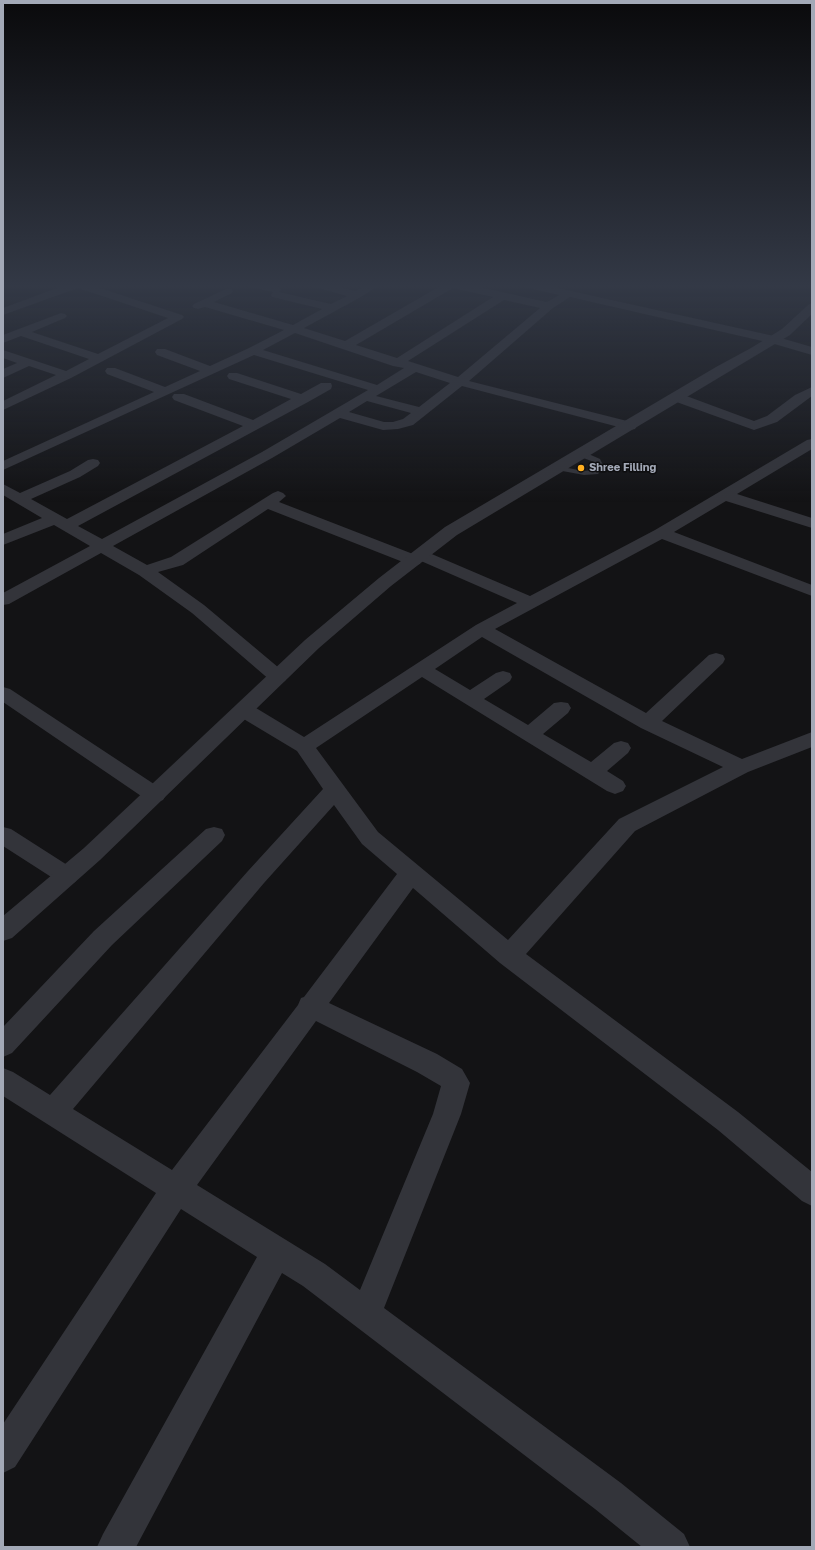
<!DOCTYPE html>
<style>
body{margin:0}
#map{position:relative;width:815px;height:1550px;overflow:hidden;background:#131315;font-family:"Golos Text",sans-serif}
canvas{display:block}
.frame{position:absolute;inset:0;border:4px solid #a3a9b7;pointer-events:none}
</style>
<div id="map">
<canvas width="815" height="1550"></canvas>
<div class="frame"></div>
</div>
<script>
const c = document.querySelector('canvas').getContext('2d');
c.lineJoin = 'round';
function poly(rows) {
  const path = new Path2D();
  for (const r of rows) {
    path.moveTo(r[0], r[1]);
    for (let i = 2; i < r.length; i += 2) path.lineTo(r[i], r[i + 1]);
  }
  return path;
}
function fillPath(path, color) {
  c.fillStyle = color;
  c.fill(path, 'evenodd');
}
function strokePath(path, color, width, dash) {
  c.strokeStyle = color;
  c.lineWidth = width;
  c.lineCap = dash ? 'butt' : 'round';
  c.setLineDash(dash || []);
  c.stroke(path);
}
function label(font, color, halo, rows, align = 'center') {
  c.font = font + ' "Golos Text",sans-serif';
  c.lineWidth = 3;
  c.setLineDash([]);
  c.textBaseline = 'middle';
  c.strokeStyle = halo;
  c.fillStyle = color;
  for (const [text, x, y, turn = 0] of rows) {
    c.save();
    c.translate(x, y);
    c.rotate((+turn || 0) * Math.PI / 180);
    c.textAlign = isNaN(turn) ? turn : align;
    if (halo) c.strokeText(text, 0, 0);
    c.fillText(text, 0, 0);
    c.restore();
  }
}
fillPath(poly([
 [578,452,584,452,600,459,604,467,598,474,584,475,557,470,553,468,557,466,584,471,593,470,596,467,594,462,578,456,578,452]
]), '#33343a');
fillPath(poly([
 [65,285,91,285,182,315,184,317,182,319,71,378,3,410,3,401,56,375,29,366,3,378,3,369,17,363,3,358,3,350,66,371,89,359,21,336,3,343,3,335,61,313,65,314,67,316,65,318,32,332,98,354,168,318,78,288,3,315,3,308,65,285],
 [250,285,270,285,280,288,281,290,279,292,331,304,347,296,315,287,314,285,332,285,355,291,366,285,379,285,361,297,304,328,345,341,442,285,470,285,547,302,559,295,525,287,524,285,544,285,774,336,812,347,812,355,771,343,570,297,553,308,469,381,635,423,637,426,635,429,630,430,462,386,413,425,398,429,383,430,340,418,272,458,113,546,147,565,171,557,273,493,278,491,283,493,286,496,279,502,413,554,415,552,421,550,427,552,530,596,655,530,807,440,812,439,812,449,737,494,812,518,812,528,726,501,674,532,812,585,812,596,662,539,495,629,646,713,709,655,716,653,723,655,725,659,723,663,662,721,742,759,812,732,812,747,748,772,635,831,526,954,738,1112,812,1172,812,1206,802,1201,718,1130,500,963,413,888,329,1003,437,1054,462,1069,470,1083,461,1114,384,1308,621,1483,684,1534,690,1547,642,1547,595,1509,303,1286,282,1273,136,1547,97,1547,103,1534,257,1257,181,1209,15,1467,3,1473,3,1424,156,1193,3,1096,3,1068,13,1072,50,1095,248,871,323,789,297,751,237,715,234,710,237,705,244,704,251,705,304,737,476,625,517,603,421,561,420,564,414,565,408,564,268,509,183,565,158,572,204,605,285,673,287,677,285,681,278,683,271,681,192,613,139,575,101,553,9,604,3,605,3,593,90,546,54,525,3,545,3,534,42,518,3,495,3,484,20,493,70,471,88,460,93,459,98,460,100,463,98,466,80,477,31,499,67,519,243,426,174,400,172,397,174,394,184,394,253,420,291,399,229,379,227,376,229,373,237,373,301,394,321,383,331,383,332,386,331,389,308,402,78,526,102,539,262,452,368,390,254,355,3,470,3,461,154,392,107,374,105,371,107,368,115,368,165,387,200,371,157,355,155,352,157,349,165,349,210,366,249,348,284,330,205,307,198,309,194,308,192,306,194,304,228,288,232,289,233,291,232,293,214,302,293,325,322,309,272,297,271,295,273,292,251,287,250,285],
 [453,288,493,297,397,358,356,345,453,288],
 [504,300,540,308,458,377,408,361,504,300],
 [295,333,393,366,404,368,377,385,263,350,295,333],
 [416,372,450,383,419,407,376,396,416,372],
 [367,401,411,413,403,419,393,422,384,422,349,412,367,401],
 [482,637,641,728,723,767,619,819,508,940,378,832,316,748,422,677,607,791,615,794,623,791,626,786,623,781,607,771,628,753,631,748,628,743,621,741,614,743,591,762,543,734,568,713,571,708,568,703,561,702,554,703,528,725,484,699,510,681,512,677,510,673,503,671,496,673,470,690,435,669,482,637],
 [334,805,362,844,397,874,304,997,301,998,298,1005,172,1170,73,1109,264,883,334,805],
 [316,1021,417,1072,441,1086,433,1114,360,1290,325,1264,197,1185,316,1021],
 [812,387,812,396,777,422,754,430,671,400,669,397,671,394,681,394,754,421,767,416,795,395,812,387],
 [3,687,10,689,163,790,166,795,163,800,155,803,147,800,3,702,3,687],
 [3,827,11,829,75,870,79,876,75,882,67,885,59,882,3,846,3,827],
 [214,827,222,829,225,835,222,841,112,945,12,1053,3,1057,3,1027,94,931,206,829,214,827]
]), '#33343a');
fillPath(poly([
 [812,303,812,314,790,335,457,535,391,586,319,648,100,860,12,938,3,941,3,916,84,848,305,640,379,578,445,527,716,367,751,348,782,329,808,305,812,303]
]), '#33343a');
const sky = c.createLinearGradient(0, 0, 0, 502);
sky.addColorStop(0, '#0a0a0c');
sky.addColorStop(0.57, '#333946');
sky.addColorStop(1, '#33394600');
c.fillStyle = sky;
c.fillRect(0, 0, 815, 502);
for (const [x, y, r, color] of [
 [581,468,4,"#ffaf20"]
]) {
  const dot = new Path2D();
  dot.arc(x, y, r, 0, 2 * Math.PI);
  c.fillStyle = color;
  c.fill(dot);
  strokePath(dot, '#0e0e10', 1.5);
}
label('bold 11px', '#a3a9b7', '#0e0e10', [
 ["Shree Filling",589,468]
], 'left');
</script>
